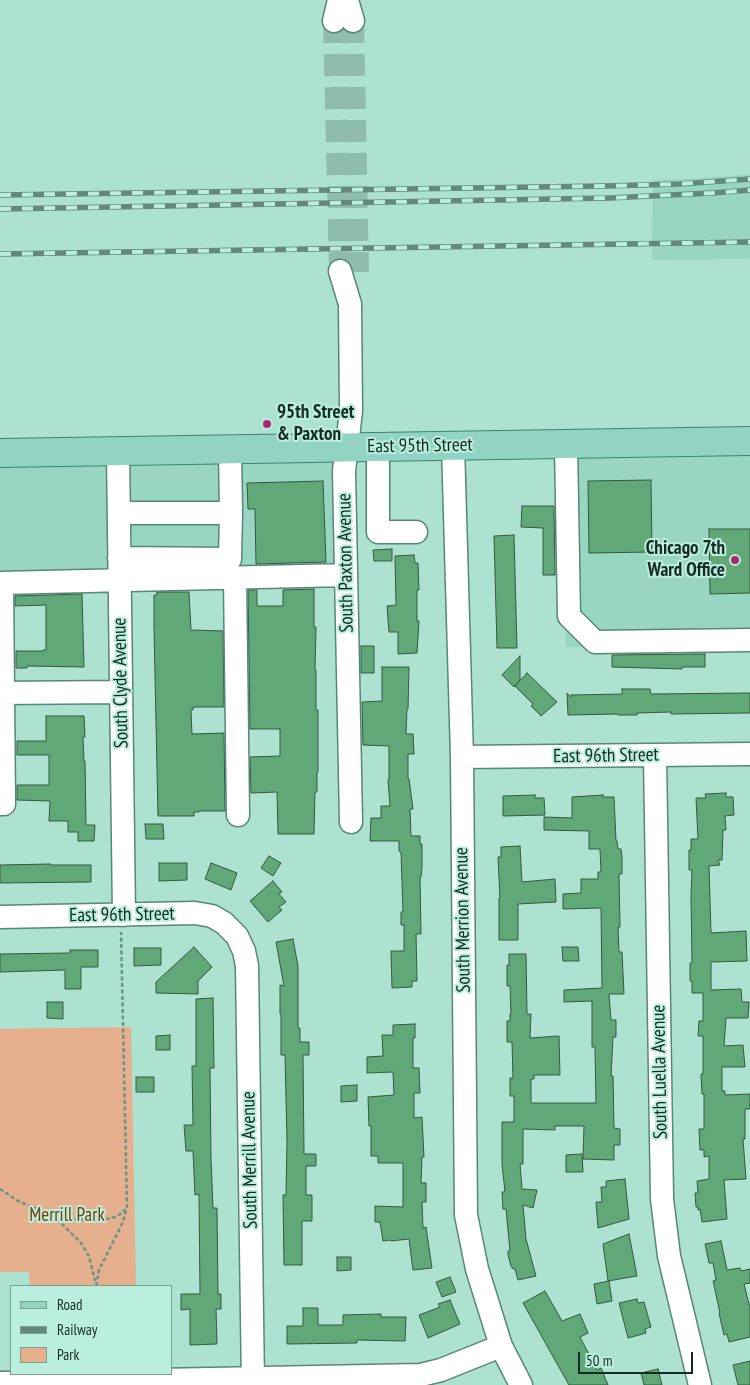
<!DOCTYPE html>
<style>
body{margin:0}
#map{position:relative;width:750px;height:1385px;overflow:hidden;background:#ade1d0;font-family:"PT Sans Narrow",sans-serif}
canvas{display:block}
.legend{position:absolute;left:10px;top:1285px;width:162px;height:90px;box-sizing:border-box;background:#baeedd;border:1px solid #78a093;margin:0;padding:6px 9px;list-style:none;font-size:15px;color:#152a23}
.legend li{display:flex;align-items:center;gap:10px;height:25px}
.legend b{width:25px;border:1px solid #78a093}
.scale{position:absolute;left:578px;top:1352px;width:115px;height:22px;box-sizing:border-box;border:2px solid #152a23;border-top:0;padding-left:6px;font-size:15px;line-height:18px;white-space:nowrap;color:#152a23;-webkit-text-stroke:4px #baeedd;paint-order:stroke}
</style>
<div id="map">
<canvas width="750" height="1385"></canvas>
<ul class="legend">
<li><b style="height:6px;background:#93d3c2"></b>Road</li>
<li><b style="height:6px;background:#63887c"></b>Railway</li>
<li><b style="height:14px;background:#e6b08f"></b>Park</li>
</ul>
<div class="scale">50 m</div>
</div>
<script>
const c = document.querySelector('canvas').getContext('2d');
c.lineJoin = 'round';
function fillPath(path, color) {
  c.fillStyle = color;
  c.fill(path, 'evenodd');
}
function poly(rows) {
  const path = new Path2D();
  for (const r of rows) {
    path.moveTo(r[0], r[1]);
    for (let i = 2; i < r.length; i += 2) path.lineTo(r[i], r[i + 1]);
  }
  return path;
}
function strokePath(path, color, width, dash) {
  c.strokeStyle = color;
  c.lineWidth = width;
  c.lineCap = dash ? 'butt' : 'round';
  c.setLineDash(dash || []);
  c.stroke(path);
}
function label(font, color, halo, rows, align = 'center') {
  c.font = font + ' "PT Sans Narrow",sans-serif';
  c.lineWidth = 4;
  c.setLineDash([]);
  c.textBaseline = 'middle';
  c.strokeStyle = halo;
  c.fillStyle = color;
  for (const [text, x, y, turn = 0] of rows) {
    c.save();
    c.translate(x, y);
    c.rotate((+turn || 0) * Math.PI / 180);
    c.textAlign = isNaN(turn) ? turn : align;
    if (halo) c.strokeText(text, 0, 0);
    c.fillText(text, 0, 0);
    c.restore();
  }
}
fillPath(poly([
 [750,174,750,259,652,260,653,180,704,178],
 [750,454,750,643,566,647,563,457],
 [341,460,343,578,0,585,0,466]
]), '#99d6c2');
fillPath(poly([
 [131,1027,136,1286,30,1286,29,1272,0,1272,0,1029]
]), '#e6b08f');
const building = poly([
 [651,480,652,552,589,553,588,481,651,480],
 [323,481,326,562,256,564,255,509,248,509,247,483,323,481],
 [522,506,554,506,555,575,543,575,543,528,521,527,522,506],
 [709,529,750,529,750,593,710,594,709,529],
 [514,535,517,648,497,648,494,536,514,535],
 [392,549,392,561,374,561,373,550,392,549],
 [414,555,415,563,418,563,419,590,417,590,417,621,419,621,417,653,398,654,398,632,389,632,387,606,396,605,395,556,414,555],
 [314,589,314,627,316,627,315,670,316,670,316,710,318,710,318,772,317,772,317,792,315,792,314,834,278,834,277,792,251,793,250,757,280,756,280,729,250,729,248,590,257,590,257,606,283,606,283,590,314,589],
 [157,592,189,592,191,630,223,631,224,707,193,707,193,710,191,710,192,734,224,733,225,811,199,811,199,812,194,812,194,816,158,816,154,628,154,595,157,595,157,592],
 [82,594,84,667,27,666,27,668,16,668,16,651,43,651,43,650,46,650,46,605,15,606,15,596,82,594],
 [361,646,374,646,374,673,361,673,361,646],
 [705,654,705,667,682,667,682,669,612,667,612,655,705,654],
 [520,656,520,680,514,687,502,675,520,656],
 [382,667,409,667,408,709,407,709,406,734,413,734,414,754,408,754,408,779,409,779,413,809,410,809,411,836,420,836,420,844,422,844,422,868,421,877,420,877,421,934,416,934,417,981,412,981,412,987,392,988,391,951,404,951,404,925,401,925,401,912,403,912,401,852,399,851,399,841,370,841,371,818,381,818,381,806,390,806,388,780,389,780,389,746,363,745,362,702,382,701,382,667],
 [527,673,557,702,541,716,531,706,533,704,515,686,527,673],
 [622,689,650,689,651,694,750,693,750,713,671,714,671,712,637,713,637,715,618,715,618,714,568,715,567,693,571,697,571,695,622,694,622,689],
 [46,716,84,716,85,737,83,737,84,761,85,761,86,825,95,825,94,841,78,841,78,832,68,832,68,821,49,821,50,801,17,800,17,785,49,785,49,755,17,755,17,741,46,741,46,716],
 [726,793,726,797,733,797,734,815,725,816,726,830,723,830,722,860,718,860,720,865,709,866,711,933,746,931,747,961,711,962,711,990,741,989,742,1002,749,1002,748,1018,726,1018,724,1046,743,1045,745,1067,722,1067,722,1091,725,1091,725,1095,750,1094,750,1109,745,1109,745,1139,743,1139,746,1179,724,1180,727,1219,702,1222,700,1209,698,1210,698,1207,696,1207,695,1193,698,1193,697,1181,709,1179,709,1156,704,1157,704,1150,700,1150,699,1129,704,1129,704,1094,702,1094,701,1074,703,1074,703,1036,698,1036,699,1021,703,1021,703,993,692,993,692,981,690,981,690,963,692,963,691,895,692,870,689,870,689,850,691,850,691,839,698,839,696,798,706,798,705,794,726,793],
 [535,795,535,798,544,798,545,815,503,816,503,796,535,795],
 [603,795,603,797,614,797,616,841,617,841,618,849,621,849,622,856,622,874,619,874,620,927,618,927,619,952,622,952,624,994,609,994,611,1020,616,1020,616,1037,613,1037,611,1076,613,1076,614,1128,620,1129,620,1145,614,1145,614,1160,583,1159,584,1126,555,1126,555,1130,523,1129,523,1164,520,1164,522,1189,537,1190,533,1208,523,1205,526,1239,536,1276,518,1280,515,1269,513,1269,511,1266,508,1255,508,1251,510,1251,506,1209,503,1209,502,1192,505,1192,502,1164,502,1122,514,1122,514,1096,510,1096,510,1078,513,1078,512,1042,507,1042,507,1021,510,1021,510,1014,511,1014,510,986,507,986,507,965,509,966,509,954,526,954,527,1014,531,1014,530,1038,559,1036,560,1075,534,1075,534,1079,531,1079,531,1103,596,1103,595,1047,592,1047,592,1001,564,1002,564,990,602,988,601,908,563,909,563,894,581,893,581,879,598,879,598,872,601,872,600,849,589,849,589,831,544,830,544,817,572,818,572,797,603,795],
 [145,824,163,824,164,839,146,839,145,824],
 [520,846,522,882,555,879,556,902,518,904,518,940,499,940,499,898,500,898,498,857,501,857,501,847,520,846],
 [269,856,281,863,273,876,261,868,269,856],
 [159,863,187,863,187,880,159,881,159,863],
 [211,863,237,873,231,890,205,879,211,863],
 [50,864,50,865,91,865,91,882,0,883,0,865,50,864],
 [273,881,282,892,279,894,286,902,279,907,282,910,268,922,250,901,273,881],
 [293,939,298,966,298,1028,300,1028,300,1042,309,1042,309,1055,303,1055,304,1154,316,1154,316,1166,306,1166,306,1195,312,1195,312,1221,302,1221,302,1265,284,1265,283,1195,286,1195,287,1142,285,1055,281,1055,281,1014,280,1014,280,985,284,986,276,942,293,939],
 [194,947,212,967,198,981,198,994,156,993,156,982,194,947],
 [562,947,578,947,579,961,563,961,562,947],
 [134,948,161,948,161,965,134,966,134,948],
 [70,950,98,950,98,967,81,967,81,989,65,989,65,970,0,972,0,954,70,953,70,950],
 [213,998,214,1068,210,1068,211,1159,213,1208,217,1208,218,1294,221,1294,221,1309,216,1309,217,1344,190,1345,190,1309,181,1310,181,1294,200,1294,199,1194,195,1195,193,1151,186,1151,184,1125,193,1125,192,1066,196,1066,196,999,213,998],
 [47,1002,63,1002,63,1019,47,1018,47,1002],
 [415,1024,415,1038,413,1038,413,1068,419,1068,420,1093,414,1093,414,1118,422,1117,424,1157,422,1157,421,1183,426,1183,426,1202,422,1202,423,1228,426,1227,432,1268,413,1270,409,1239,391,1241,390,1240,383,1241,380,1222,375,1222,375,1206,403,1207,403,1163,378,1163,378,1156,371,1156,371,1126,369,1126,368,1097,394,1095,393,1072,367,1073,367,1057,383,1056,382,1035,393,1035,393,1025,415,1024],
 [170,1035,170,1050,156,1050,156,1036,170,1035],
 [136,1077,154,1077,154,1092,136,1092,136,1077],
 [357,1085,357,1101,341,1102,341,1086,357,1085],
 [582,1154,583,1172,566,1172,566,1155,582,1154],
 [625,1179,629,1219,598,1228,596,1202,602,1202,601,1187,606,1187,606,1181,625,1179],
 [629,1234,637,1276,608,1281,603,1244,629,1234],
 [721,1241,727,1270,740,1268,741,1271,750,1269,750,1283,744,1284,750,1308,750,1337,729,1342,727,1334,724,1335,719,1313,720,1313,713,1281,716,1280,713,1263,709,1263,705,1244,721,1241],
 [337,1257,351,1257,351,1270,337,1271,337,1257],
 [450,1277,456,1292,442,1297,436,1282,450,1277],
 [609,1281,612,1301,597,1304,594,1284,609,1281],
 [545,1291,562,1321,580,1314,588,1333,580,1337,597,1370,601,1368,608,1385,569,1385,523,1303,545,1291],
 [637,1299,638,1303,644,1302,651,1327,645,1329,646,1333,628,1338,619,1303,637,1299],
 [450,1300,460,1324,428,1338,419,1315,440,1307,438,1304,450,1300],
 [303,1308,318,1308,318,1325,343,1325,343,1315,381,1314,381,1317,406,1317,405,1341,357,1340,357,1343,287,1344,287,1326,303,1326,303,1308],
 [750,1361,750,1385,738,1385,733,1365,750,1361],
 [658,1369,662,1385,644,1385,641,1373,658,1369]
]);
fillPath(building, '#60a877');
strokePath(building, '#355840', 1);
strokePath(poly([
 [334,21,340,271],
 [353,21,358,272]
]), '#8fbcad', 22, [22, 11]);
const minor = poly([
 [347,0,353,21],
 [334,21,339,0],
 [340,271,350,304,351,411,344,471,351,822],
 [566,444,569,616,595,642,750,640],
 [453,445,462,757,466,1215,477,1269,501,1346,521,1385],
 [378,447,378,532,416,532],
 [118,451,124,915],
 [119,513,231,513],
 [119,558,230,559,231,513,230,449],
 [235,577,238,815],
 [0,583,346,575],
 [0,693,121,692],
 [655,755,662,1199,669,1256,700,1385],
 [462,757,750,754],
 [0,804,4,804,2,583],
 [0,917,195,913,212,916,224,923,237,936,244,951,247,966,253,1385],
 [0,1383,421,1375,441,1370,501,1346]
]);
const major = poly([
 [0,453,750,441]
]);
strokePath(minor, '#568778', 25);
strokePath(major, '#388570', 30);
strokePath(poly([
 [0,1189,18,1201,53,1215,81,1243,89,1256,95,1281],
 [54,1216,67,1219,103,1220,115,1217,122,1213,125,1209],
 [96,1286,99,1270,123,1222,127,1207,121,932]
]), '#6c9387', 2.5, [4, 2.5]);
strokePath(minor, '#fff', 22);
strokePath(major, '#93d3c2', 28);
const rail = poly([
 [0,195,604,186,680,184,750,179],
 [0,209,609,198,712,193,750,190],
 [0,254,750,242]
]);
strokePath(rail, '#63887c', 5.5);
strokePath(rail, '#baeedd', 4, [11]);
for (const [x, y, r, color] of [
 [267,424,5,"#ab256d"],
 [735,560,5,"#ab256d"]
]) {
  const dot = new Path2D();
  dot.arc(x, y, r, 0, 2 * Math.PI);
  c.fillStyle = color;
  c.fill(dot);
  strokePath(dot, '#baeedd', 2);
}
label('bold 19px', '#152a23', '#baeedd', [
 ["95th Street",277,413],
 ["& Paxton",277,435],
 ["Chicago 7th",725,549,"right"],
 ["Ward Office",725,571,"right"]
], 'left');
label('19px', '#152a23', '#baeedd', [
 ["East 95th Street",420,446,-1],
 ["South Paxton Avenue",346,563,-91],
 ["South Clyde Avenue",121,683,-91],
 ["East 96th Street",606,756,-1],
 ["East 96th Street",122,915,-1],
 ["South Merrion Avenue",463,920,-91],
 ["South Luella Avenue",660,1072,-91],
 ["South Merrill Avenue",250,1160,-91]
]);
label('19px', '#7d3d07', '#baeedd', [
 ["Merrill Park",67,1216]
]);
</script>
